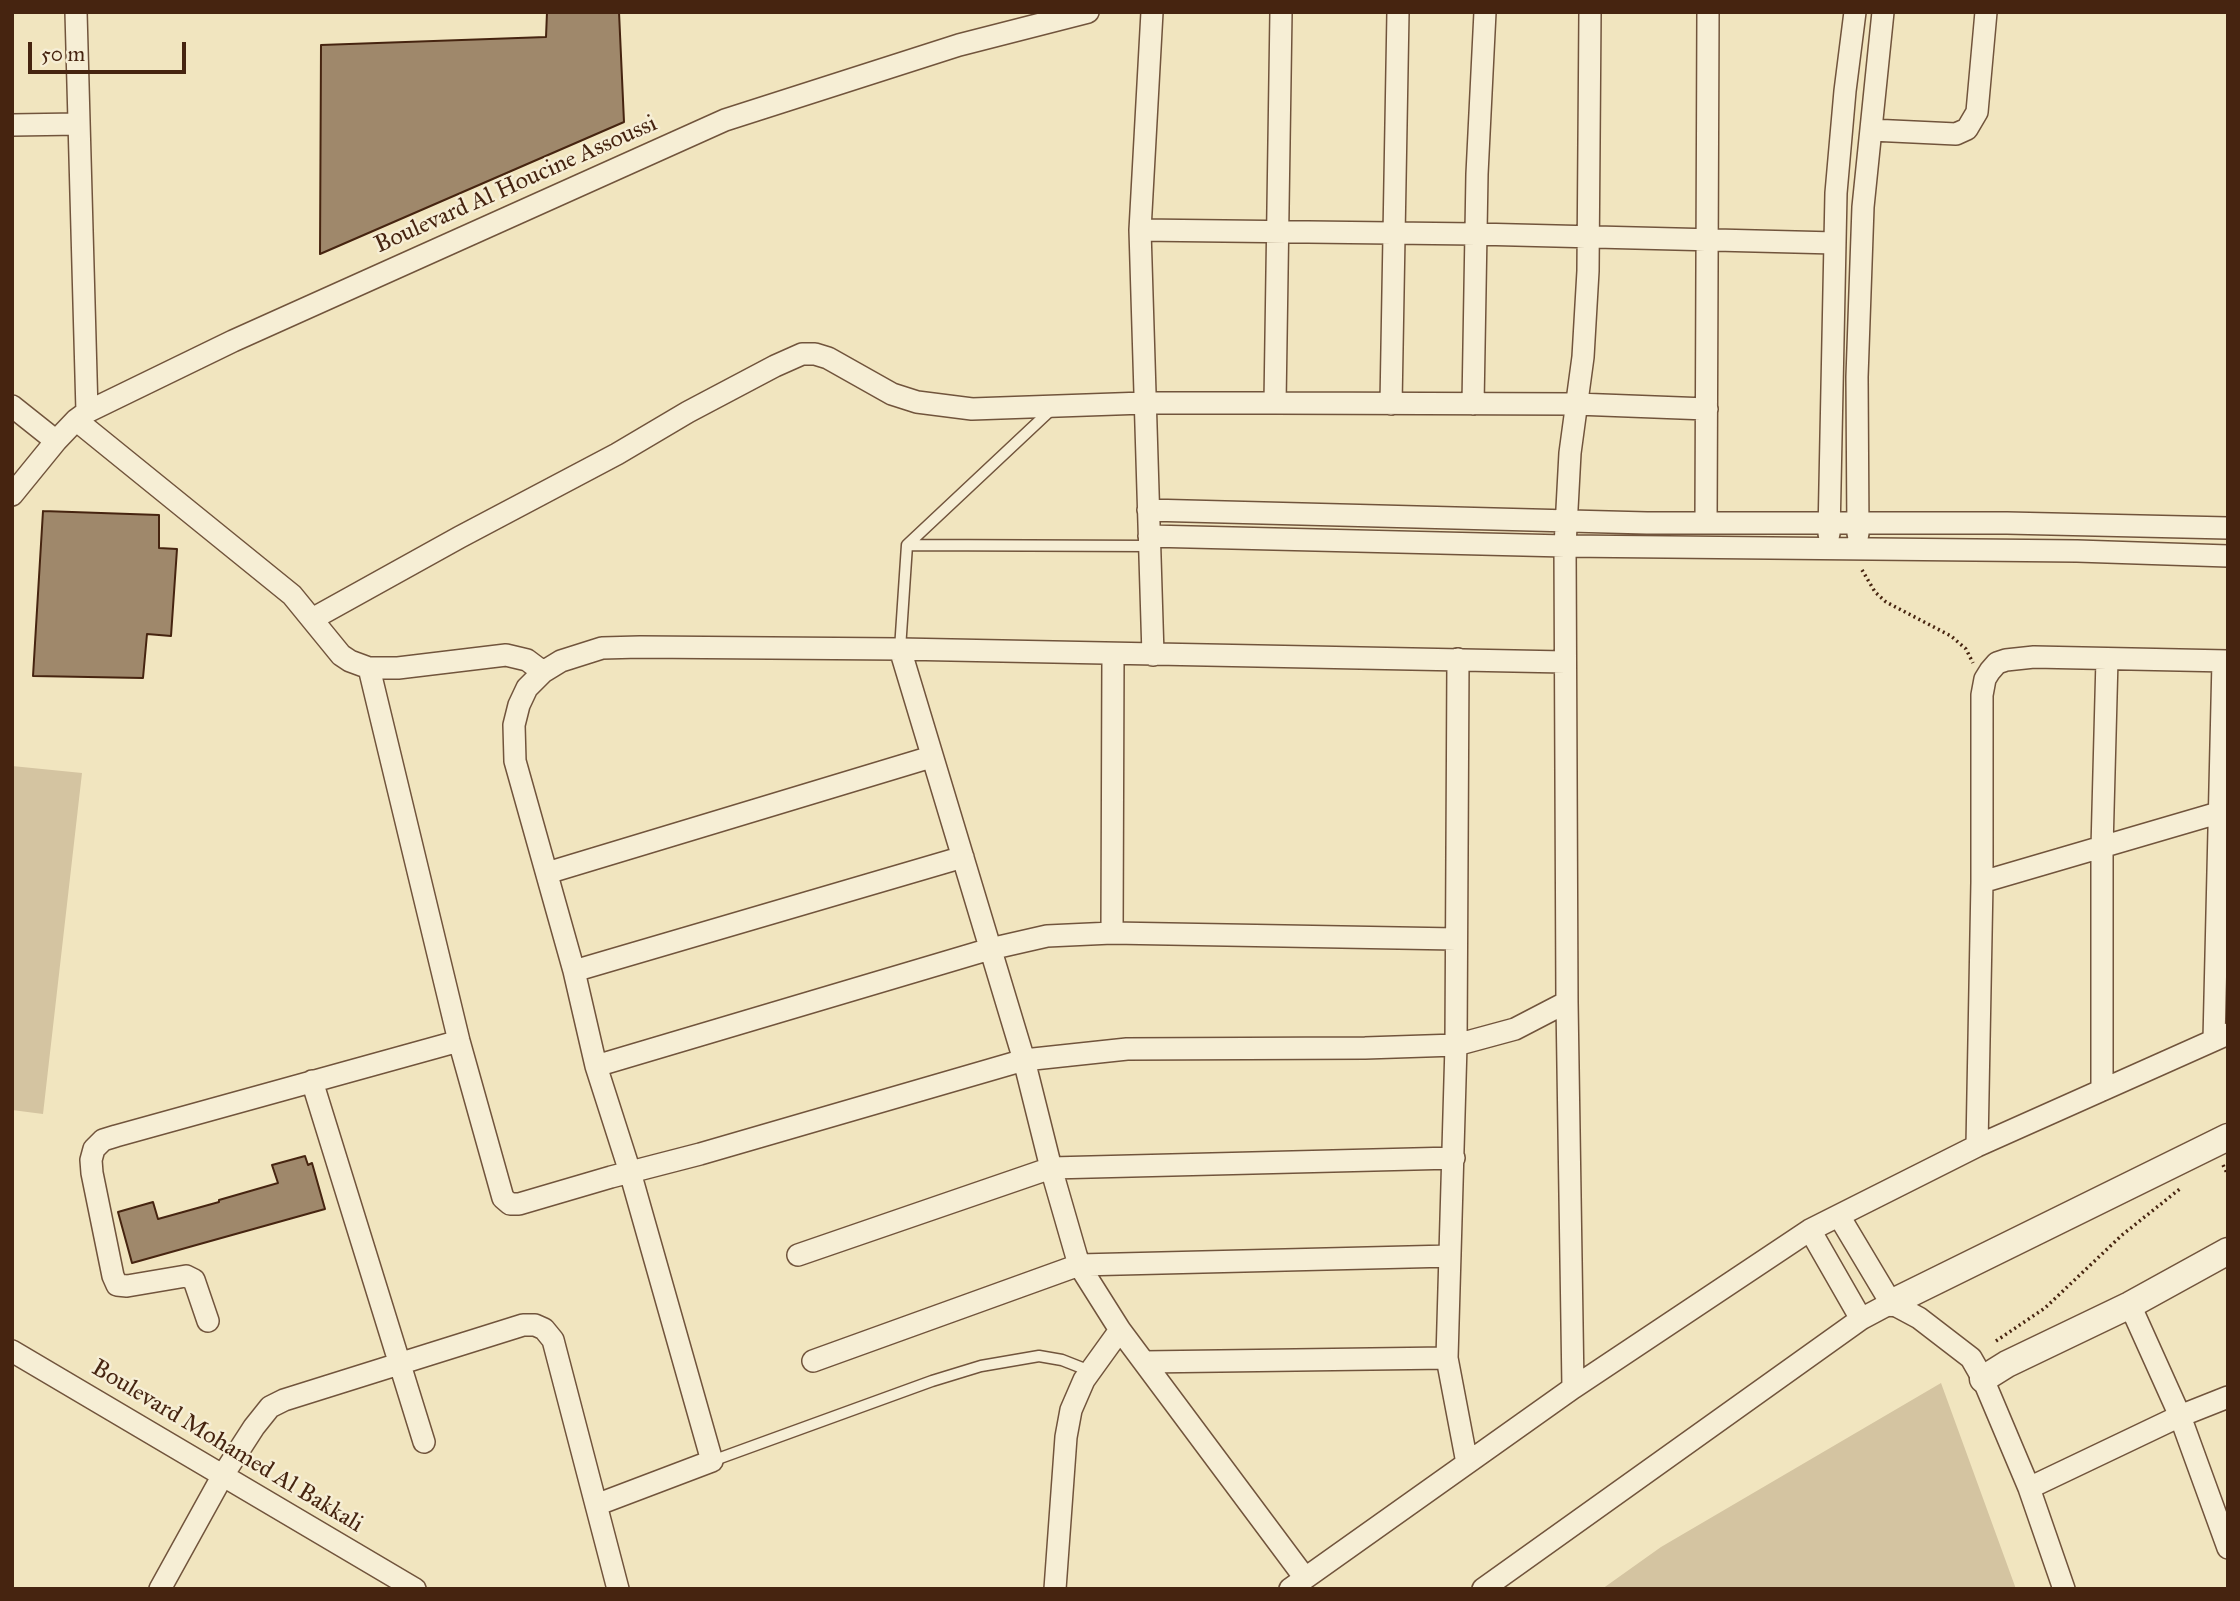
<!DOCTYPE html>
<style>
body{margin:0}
#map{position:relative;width:2240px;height:1601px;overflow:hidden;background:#f1e5bf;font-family:"IM FELL Great Primer",serif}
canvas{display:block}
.frame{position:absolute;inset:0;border:14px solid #462410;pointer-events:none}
.scale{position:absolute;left:28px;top:42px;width:158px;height:32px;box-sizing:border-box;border:4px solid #462410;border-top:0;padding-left:9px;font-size:21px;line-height:24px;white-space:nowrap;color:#462410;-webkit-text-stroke:5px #f6eed5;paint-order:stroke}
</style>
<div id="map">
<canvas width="2240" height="1601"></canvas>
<div class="frame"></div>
<div class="scale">50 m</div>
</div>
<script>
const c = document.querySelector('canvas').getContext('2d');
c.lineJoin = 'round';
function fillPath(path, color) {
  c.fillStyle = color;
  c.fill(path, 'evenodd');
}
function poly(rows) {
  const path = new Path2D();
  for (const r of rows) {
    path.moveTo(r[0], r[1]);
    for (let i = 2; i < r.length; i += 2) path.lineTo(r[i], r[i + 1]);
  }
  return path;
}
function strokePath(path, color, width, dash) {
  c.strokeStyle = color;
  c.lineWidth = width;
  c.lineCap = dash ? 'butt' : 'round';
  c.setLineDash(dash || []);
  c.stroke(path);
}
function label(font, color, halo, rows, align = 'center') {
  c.font = font + ' "IM FELL Great Primer",serif';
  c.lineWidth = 5;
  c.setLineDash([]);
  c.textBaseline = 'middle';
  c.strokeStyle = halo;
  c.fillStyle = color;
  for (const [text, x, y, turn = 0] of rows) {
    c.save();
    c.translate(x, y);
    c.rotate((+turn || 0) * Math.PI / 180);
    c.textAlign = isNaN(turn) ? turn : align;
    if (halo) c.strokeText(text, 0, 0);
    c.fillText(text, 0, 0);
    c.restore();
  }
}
fillPath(poly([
 [12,766,82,773,43,1114,12,1110],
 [1941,1383,2016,1589,1602,1589,1661,1547]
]), '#d4c4a1');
const building = poly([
 [547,12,619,12,624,122,320,254,321,45,546,37,547,12],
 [43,511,159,515,159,548,177,549,171,636,147,634,143,678,33,676,43,511],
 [305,1156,308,1165,312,1163,325,1209,132,1263,118,1212,153,1202,158,1219,219,1202,219,1200,278,1183,272,1165,305,1156]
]);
fillPath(building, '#9f886b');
strokePath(building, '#462410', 2);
const service = poly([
 [907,545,1150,546],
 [900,649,907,545,1053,408],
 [712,1461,932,1381,981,1366,1039,1356,1062,1360,1090,1371]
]);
const minor = poly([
 [76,12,87,412],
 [1152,12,1140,230,1153,655],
 [12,125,79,124],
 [1871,130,1956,134,1967,129,1977,112,1986,12],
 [1140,230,1476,234,1835,243],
 [1275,403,1281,12],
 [1391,404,1398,12],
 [1473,404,1477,174,1485,12],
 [12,406,56,441],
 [76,420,292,595,341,655,350,661,369,668,398,668,506,655,527,660,543,672],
 [12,495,56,441,76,420,87,412,233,341,725,120,959,45,1088,12],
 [1148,510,1647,523,2007,523,2228,528],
 [1706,523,1708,12],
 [1829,534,1836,193,1845,91,1855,12],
 [1858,534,1857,377,1863,207,1883,12],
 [1149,536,1565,546,2077,551,2228,556],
 [314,618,460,537,617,454,688,412,775,366,802,354,815,354,828,358,892,394,917,402,972,409,1144,403,1275,403,1576,404,1707,409],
 [900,649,1024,1060,1051,1168,1079,1265,1120,1330,1305,1578],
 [1458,659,1456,1045,1447,1358,1467,1463],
 [369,668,459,1041,503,1198,510,1204,519,1204,611,1177,700,1154,1024,1060,1127,1049,1365,1048,1456,1045,1515,1029,1567,1002],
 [547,873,931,757],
 [1982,882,2228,810],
 [1112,933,1113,654],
 [574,971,963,857],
 [2214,1040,2223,661],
 [596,1066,990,949,1047,936,1112,933,1456,939],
 [312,1081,424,1442],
 [2102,1090,2102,848,2107,659],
 [1977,1146,1982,882,1982,695,1985,679,1990,671,1997,663,2006,660,2034,657,2228,661],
 [1839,1216,1891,1303,1919,1318,1971,1358,1983,1379,2029,1488,2064,1589],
 [1810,1230,1861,1319],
 [798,1255,1051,1168,1454,1158],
 [2130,1305,2180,1416,2228,1548],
 [208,1321,194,1280,186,1276,127,1286,117,1285,113,1276,92,1173,91,1160,94,1149,103,1140,116,1136,459,1041],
 [12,1351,415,1589],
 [813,1361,1079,1265,1450,1256],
 [1144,1362,1447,1358],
 [1573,1388,1567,1002,1565,546,1570,453,1583,357,1588,271,1590,12],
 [2029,1488,2180,1416,2228,1397],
 [596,1505,712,1461,630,1172,596,1066,574,971,515,761,514,725,519,705,527,688,543,672,561,661,602,648,640,647,900,649,1565,662],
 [160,1589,223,1475,254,1427,270,1407,284,1400,523,1325,535,1325,544,1329,553,1340,618,1589],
 [1055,1589,1066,1437,1071,1410,1084,1380,1120,1330],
 [1290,1589,1573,1388,1810,1230,1977,1146,2228,1034],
 [1483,1589,1861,1319,1891,1303]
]);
const tertiary = poly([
 [1891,1303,2228,1137],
 [1983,1379,2007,1364,2130,1305,2228,1251]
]);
strokePath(service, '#71543c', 13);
strokePath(minor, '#71543c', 24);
strokePath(tertiary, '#71543c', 29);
strokePath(poly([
 [1862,570,1875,592,1886,602,1951,636,1966,649,1973,663],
 [2223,1165,2228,1175],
 [1996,1341,2045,1308,2122,1235,2181,1188]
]), '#462410', 3.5, [2, 3.5]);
strokePath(service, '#f6eed5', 10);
strokePath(minor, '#f6eed5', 21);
strokePath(tertiary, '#f6eed5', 26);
label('24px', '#462410', '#f6eed5', [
 ["Boulevard Al Houcine Assoussi",516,185,-24],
 ["Boulevard Mohamed Al Bakkali",227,1447,31]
]);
</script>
